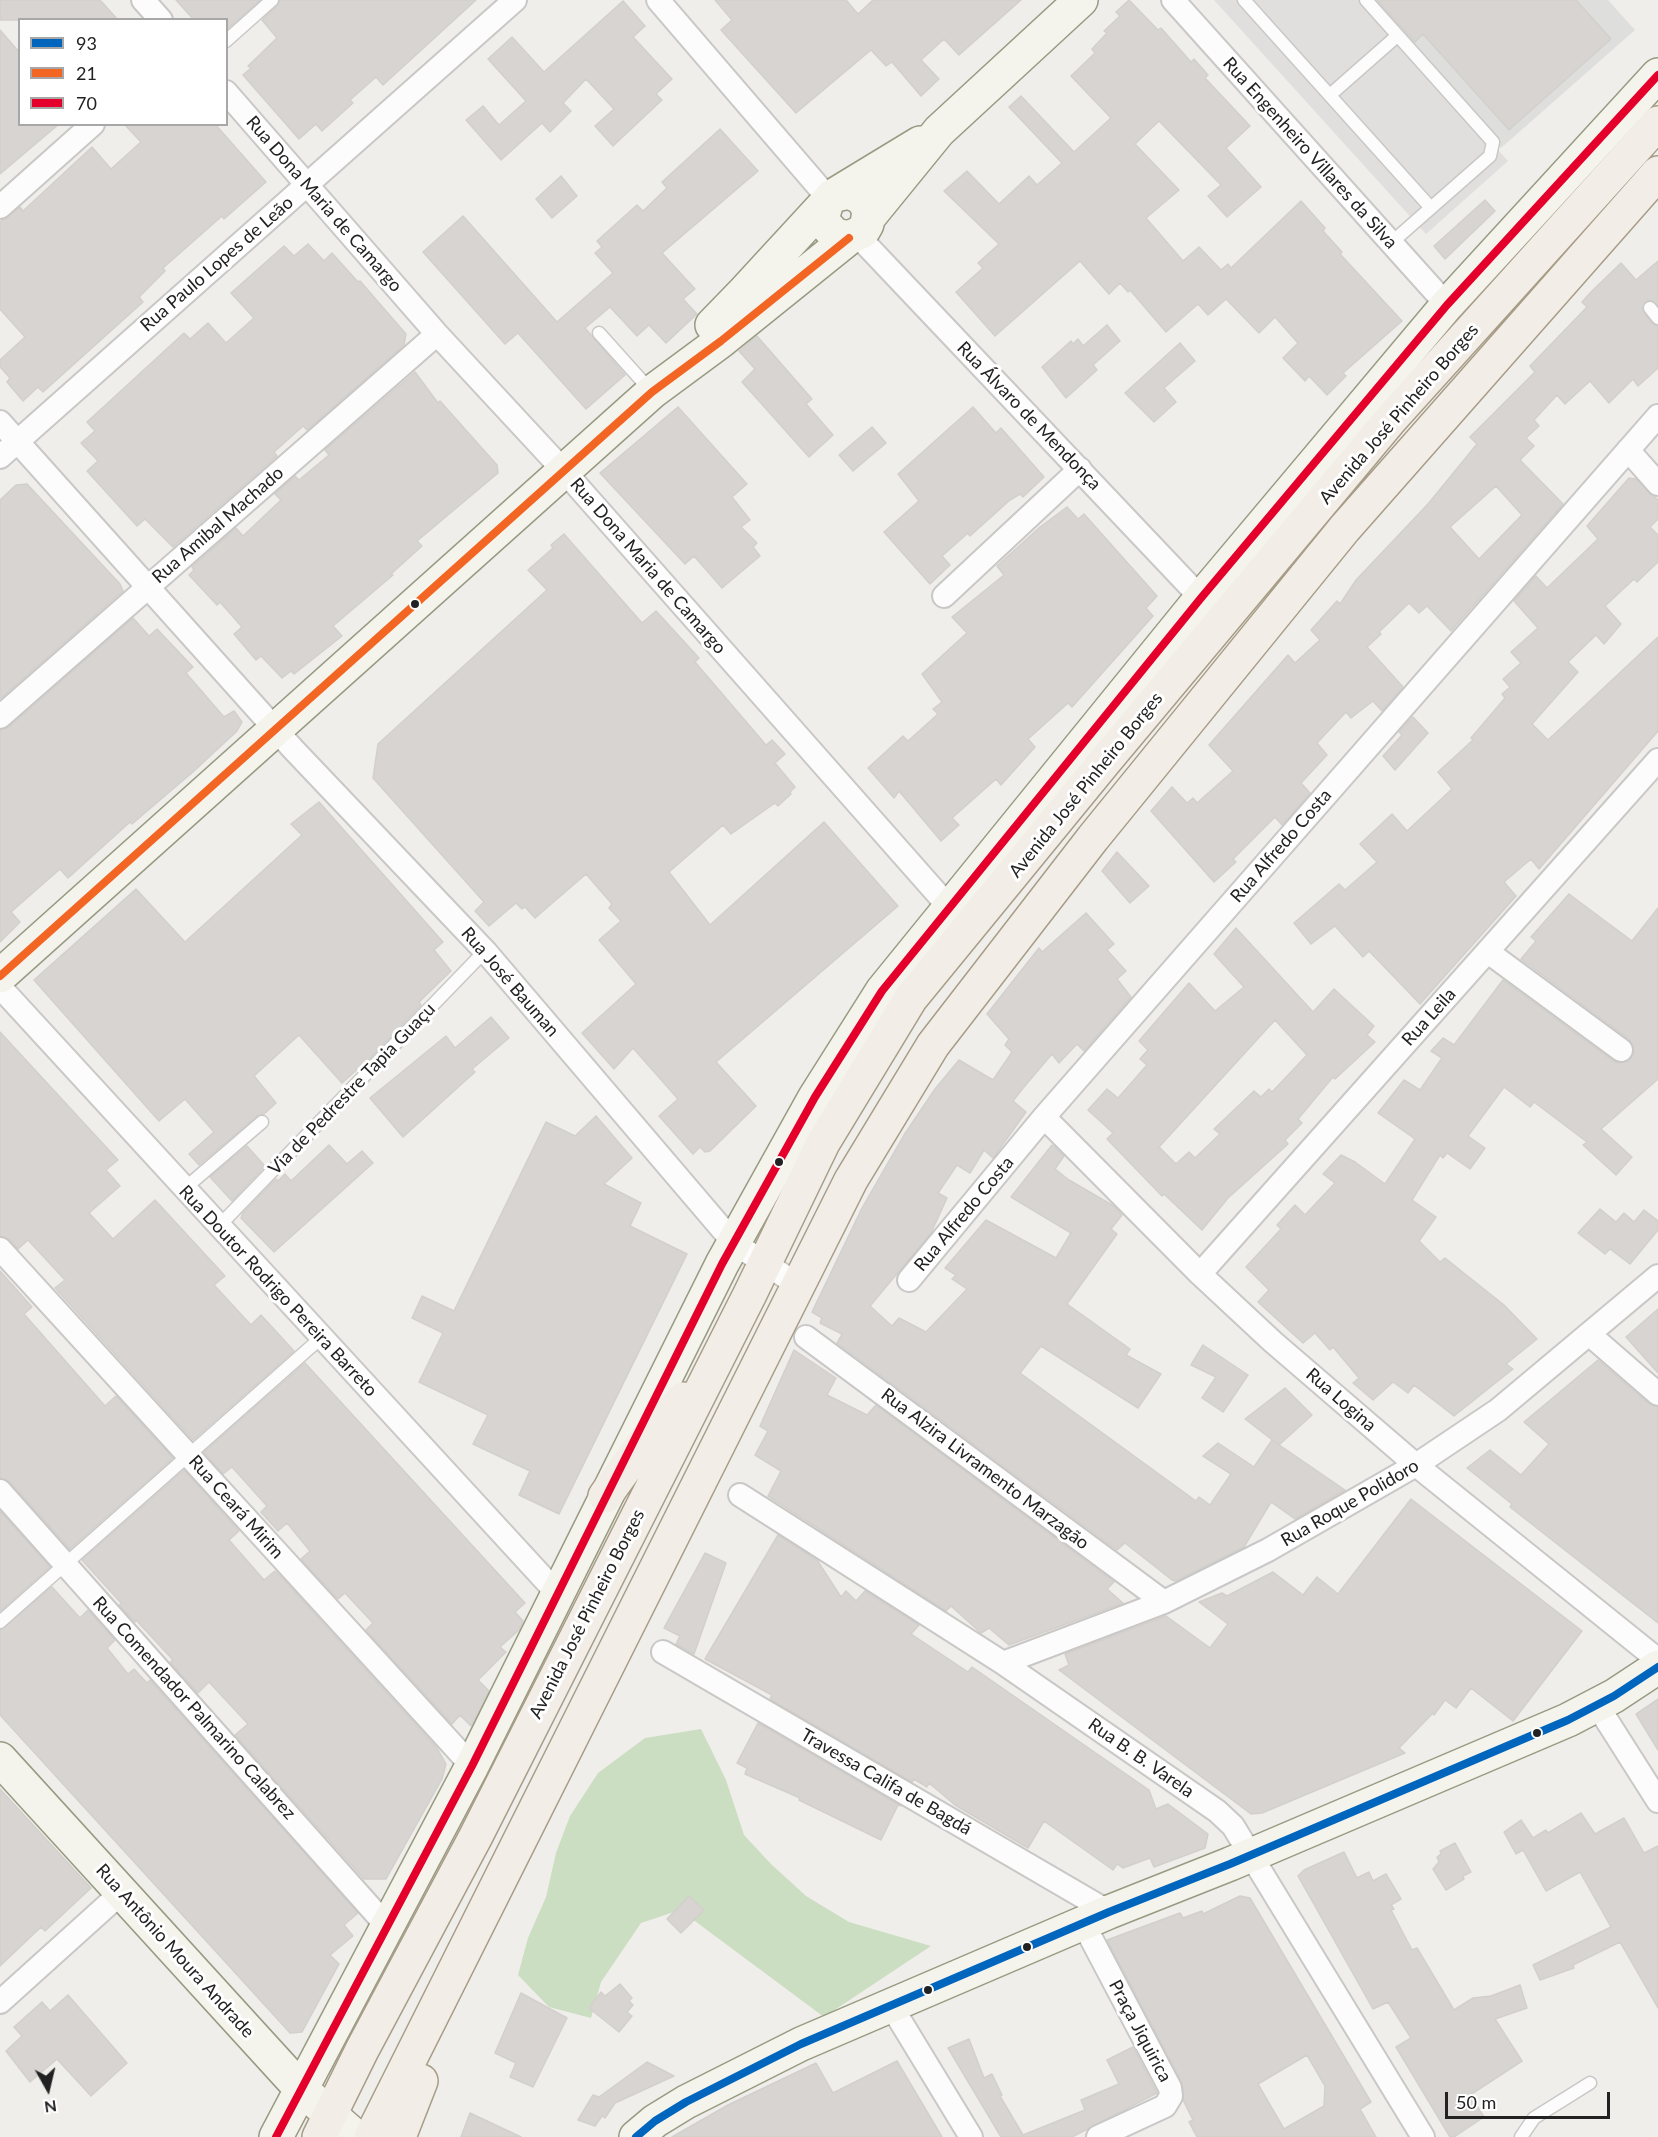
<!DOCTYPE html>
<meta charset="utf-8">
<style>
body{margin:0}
#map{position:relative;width:1658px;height:2137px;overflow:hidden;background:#f0eeeb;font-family:Lato,sans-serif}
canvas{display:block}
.legend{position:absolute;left:18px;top:18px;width:210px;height:108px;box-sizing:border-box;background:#fff;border:2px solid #a7a7a7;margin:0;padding:8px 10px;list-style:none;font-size:18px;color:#222}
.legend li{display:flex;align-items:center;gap:12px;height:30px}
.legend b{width:30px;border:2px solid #a7a7a7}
.north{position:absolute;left:18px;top:2059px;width:60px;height:60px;-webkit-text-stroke:4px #fff;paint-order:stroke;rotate:172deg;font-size:16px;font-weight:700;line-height:24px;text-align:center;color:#222}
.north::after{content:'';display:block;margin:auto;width:21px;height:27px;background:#222;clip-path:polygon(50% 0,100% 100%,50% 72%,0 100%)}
.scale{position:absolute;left:1445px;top:2092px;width:165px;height:27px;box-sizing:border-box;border:3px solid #222;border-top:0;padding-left:8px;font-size:18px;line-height:21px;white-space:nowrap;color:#222;-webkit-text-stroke:4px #fff;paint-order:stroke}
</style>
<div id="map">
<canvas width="1658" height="2137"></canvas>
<ul class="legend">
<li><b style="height:8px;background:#0065bd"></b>93</li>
<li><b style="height:8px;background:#f26522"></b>21</li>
<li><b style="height:8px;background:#e4002b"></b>70</li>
</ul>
<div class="north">N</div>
<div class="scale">50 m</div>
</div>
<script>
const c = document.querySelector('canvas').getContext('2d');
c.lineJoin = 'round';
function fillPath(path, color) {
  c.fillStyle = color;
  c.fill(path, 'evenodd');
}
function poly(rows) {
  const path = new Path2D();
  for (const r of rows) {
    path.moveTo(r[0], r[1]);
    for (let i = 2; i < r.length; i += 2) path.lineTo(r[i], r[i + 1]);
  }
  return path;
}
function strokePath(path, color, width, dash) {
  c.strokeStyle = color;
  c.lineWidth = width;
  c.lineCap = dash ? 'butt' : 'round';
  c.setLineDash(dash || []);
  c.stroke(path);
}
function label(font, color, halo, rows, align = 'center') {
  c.font = font + ' Lato,sans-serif';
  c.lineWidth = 6;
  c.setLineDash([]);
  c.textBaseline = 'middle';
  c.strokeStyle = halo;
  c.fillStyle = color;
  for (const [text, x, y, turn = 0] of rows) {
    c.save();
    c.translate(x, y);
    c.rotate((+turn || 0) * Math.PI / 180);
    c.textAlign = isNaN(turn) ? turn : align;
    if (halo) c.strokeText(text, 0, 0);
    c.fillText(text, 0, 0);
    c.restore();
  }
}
fillPath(poly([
 [1368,0,1608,0,1635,30,1501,148]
]), '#dededc');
fillPath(poly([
 [701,1729,726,1780,744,1835,771,1864,806,1896,849,1922,931,1946,824,2017,680,1910,641,1923,601,1982,591,2018,549,2007,518,1975,528,1938,546,1897,556,1853,570,1816,598,1773,645,1738]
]), '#cbdec1');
fillPath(poly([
 [1214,0,1362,0,1508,161,1426,234]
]), '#e0dfde');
const building = poly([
 [0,0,100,0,118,20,0,20,0,0],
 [176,0,260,0,226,30,226,20,194,20,176,0],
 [280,0,476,0,383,85,376,77,350,100,353,103,322,131,316,124,299,139,243,75,251,68,248,66,277,38,262,20,277,6,280,0],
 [715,0,846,0,858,14,873,0,1021,0,959,55,944,39,921,60,939,79,921,96,892,62,886,66,871,50,796,113,721,30,732,20,715,0],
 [1129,0,1158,30,1161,28,1191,62,1194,59,1208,75,1205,78,1250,126,1226,148,1261,187,1227,217,1208,196,1221,185,1159,121,1135,144,1179,190,1146,218,1183,261,1199,247,1221,270,1228,264,1231,268,1301,201,1325,228,1323,231,1342,252,1340,254,1402,321,1343,373,1346,376,1327,395,1309,376,1305,381,1283,358,1298,343,1275,317,1259,333,1226,299,1208,315,1198,304,1166,332,1130,290,1128,292,1120,283,1109,294,1080,261,995,336,956,292,983,268,978,263,999,244,944,191,967,171,999,204,1029,176,1037,185,1062,163,1009,107,1021,96,1074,152,1111,118,1071,76,1095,53,1092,49,1107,33,1104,31,1120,16,1116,12,1129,0],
 [1377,0,1576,0,1611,39,1509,130,1423,34,1415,42,1377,0],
 [623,1,645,26,633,37,672,79,656,94,662,100,613,146,595,126,614,109,586,79,563,103,571,111,550,132,542,123,501,160,466,120,483,106,499,125,526,101,488,59,512,37,544,72,623,1],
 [0,30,20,53,20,124,59,124,0,174,0,30],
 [124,124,215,124,266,182,224,219,222,216,163,268,165,271,139,297,143,302,43,392,38,387,23,401,7,382,10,378,0,367,0,360,25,337,0,309,0,222,20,207,23,211,92,147,111,169,141,142,124,124],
 [720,129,758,171,662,253,695,289,683,299,697,314,666,343,649,325,637,336,610,307,585,328,625,375,586,409,518,333,505,344,423,252,463,216,557,322,613,273,595,253,602,247,597,241,637,205,643,211,667,188,662,182,720,129],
 [561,176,577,196,552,218,536,199,561,176],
 [1485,200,1495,211,1445,259,1434,246,1485,200],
 [308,244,324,261,332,253,358,282,360,281,406,334,404,345,307,430,303,426,274,452,277,456,173,547,145,519,137,526,87,471,98,461,81,443,95,431,87,422,184,333,190,339,208,323,226,343,254,318,231,293,284,246,294,256,308,244],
 [1658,261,1658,305,1648,300,1642,309,1652,323,1658,326,1658,368,1638,386,1633,379,1609,403,1590,381,1565,404,1557,395,1534,420,1539,426,1526,438,1534,446,1520,460,1563,504,1451,631,1427,606,1419,613,1409,603,1379,632,1381,634,1367,647,1403,687,1382,711,1373,701,1351,718,1346,712,1317,743,1327,755,1301,783,1310,793,1282,825,1275,817,1233,859,1236,862,1214,882,1151,811,1172,787,1187,803,1193,798,1197,803,1233,771,1209,745,1288,655,1295,663,1320,640,1311,630,1337,601,1340,604,1356,580,1428,504,1477,444,1470,437,1535,372,1530,366,1587,307,1582,302,1591,292,1621,263,1636,280,1658,261],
 [1496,486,1522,515,1479,559,1450,527,1496,486],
 [1107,325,1120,341,1093,365,1097,370,1066,398,1042,367,1071,341,1073,344,1078,339,1083,346,1107,325],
 [757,336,812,399,806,404,833,435,809,457,742,382,755,369,739,351,757,336],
 [1180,343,1195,361,1164,388,1176,402,1154,422,1125,393,1180,343],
 [415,372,438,403,440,401,497,465,498,473,417,541,422,546,391,574,393,575,333,626,342,636,294,674,291,671,282,678,261,656,256,660,234,634,242,627,220,602,217,605,189,575,194,570,192,567,236,528,243,536,281,500,275,494,295,476,299,480,329,455,325,450,415,372],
 [678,407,747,484,732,497,750,520,741,527,757,543,753,547,760,556,722,588,694,556,685,564,600,473,678,407],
 [973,407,996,433,1001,428,1044,477,1023,497,1020,494,1010,500,970,536,968,533,942,556,950,565,930,584,884,532,919,501,898,474,973,407],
 [872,427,886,443,853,471,839,455,872,427],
 [1629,478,1636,479,1658,500,1658,519,1650,527,1658,535,1658,562,1637,582,1634,579,1605,606,1621,624,1604,644,1596,635,1568,662,1578,672,1532,724,1548,740,1658,637,1658,731,1539,869,1531,859,1504,882,1516,896,1420,1004,1369,951,1363,957,1335,926,1311,944,1294,923,1339,884,1345,890,1377,862,1360,844,1392,814,1407,831,1452,789,1438,772,1473,740,1471,738,1505,698,1502,694,1510,687,1503,679,1521,663,1511,652,1538,628,1514,601,1536,576,1547,588,1598,539,1587,526,1629,478],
 [27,484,120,584,123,591,0,699,0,500,16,485,27,484],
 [1067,507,1078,519,1084,514,1157,596,1146,608,1153,616,1072,707,1068,703,1028,739,1035,747,1001,785,996,779,952,818,959,825,941,841,899,791,894,798,868,768,903,736,908,741,938,714,933,709,942,702,922,674,967,633,952,617,1004,575,997,566,1040,527,1067,507],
 [564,534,642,623,656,611,699,658,695,662,766,745,772,740,785,754,775,763,795,787,790,792,791,794,778,806,775,803,731,834,723,825,669,872,710,925,824,822,898,906,716,1062,756,1106,710,1151,705,1152,700,1147,693,1154,659,1116,678,1099,633,1048,614,1069,582,1033,636,984,599,940,621,921,609,908,612,904,586,874,535,918,525,907,522,909,516,903,489,926,475,911,484,902,373,778,378,744,547,590,528,570,553,548,551,545,564,534],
 [133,618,149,636,157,629,193,667,186,673,224,717,234,711,242,722,237,731,194,771,132,824,130,822,68,878,60,869,11,912,20,922,0,942,0,730,9,727,133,618],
 [1413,717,1428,733,1395,770,1383,756,1402,735,1399,732,1413,717],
 [319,802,443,942,434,950,451,971,419,1002,421,1005,369,1059,342,1083,299,1035,254,1076,276,1103,264,1114,257,1116,199,1165,189,1154,214,1132,185,1099,159,1121,34,980,136,889,185,942,302,835,291,824,319,802],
 [1117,852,1149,886,1130,903,1102,871,1117,852],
 [1569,894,1632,941,1658,908,1658,1079,1601,1129,1632,1157,1616,1175,1583,1145,1587,1142,1534,1102,1530,1107,1504,1087,1468,1136,1485,1148,1470,1169,1447,1153,1443,1158,1440,1155,1412,1200,1436,1217,1419,1241,1440,1262,1445,1258,1504,1305,1537,1339,1506,1364,1513,1369,1454,1416,1414,1385,1408,1393,1393,1382,1373,1400,1353,1383,1359,1378,1333,1347,1330,1350,1315,1333,1303,1343,1258,1302,1269,1290,1246,1267,1281,1229,1277,1225,1295,1205,1305,1215,1335,1183,1323,1174,1341,1155,1355,1162,1385,1184,1415,1139,1378,1113,1404,1080,1420,1090,1442,1058,1431,1051,1443,1038,1454,1045,1503,980,1613,1061,1620,1063,1631,1058,1634,1051,1629,1039,1521,959,1536,941,1531,937,1569,894],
 [1086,913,1114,944,1107,950,1126,971,1117,979,1131,997,1084,1051,1077,1044,1059,1063,1052,1054,1024,1087,1013,1101,1026,1112,993,1158,984,1150,970,1173,957,1165,938,1193,947,1198,931,1233,870,1306,892,1326,899,1318,926,1332,967,1289,952,1279,956,1275,945,1268,986,1220,1056,1258,1071,1233,1011,1197,1052,1145,1064,1156,1055,1169,1069,1180,1112,1205,1122,1215,1111,1229,1117,1234,1067,1304,1130,1349,1126,1355,1161,1374,1138,1408,1041,1346,1020,1373,1196,1501,1199,1497,1210,1505,1231,1474,1203,1456,1218,1443,1254,1467,1272,1440,1345,1490,1295,1519,1271,1502,1244,1547,1176,1581,1172,1580,1125,1543,1117,1550,837,1343,842,1334,820,1323,822,1318,812,1312,862,1208,904,1135,935,1089,959,1060,993,1080,1012,1052,1005,1045,1009,1039,987,1014,1039,948,1042,952,1086,913],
 [1236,928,1313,1012,1334,989,1374,1026,1367,1035,1375,1042,1335,1079,1333,1077,1298,1119,1302,1123,1285,1140,1288,1144,1228,1198,1202,1230,1164,1194,1162,1196,1107,1139,1113,1133,1088,1110,1107,1089,1118,1098,1147,1065,1140,1059,1148,1050,1139,1041,1189,983,1215,1011,1244,987,1214,954,1236,928],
 [1275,1020,1307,1055,1272,1092,1269,1089,1261,1097,1254,1091,1214,1129,1220,1134,1195,1158,1189,1152,1176,1164,1159,1147,1275,1020],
 [491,1017,509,1038,472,1069,475,1072,403,1137,370,1098,446,1036,455,1048,491,1017],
 [0,1032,118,1160,106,1170,120,1186,89,1213,113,1239,155,1200,225,1276,214,1285,251,1325,261,1315,294,1351,193,1440,55,1288,65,1280,28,1240,18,1249,10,1240,0,1236,0,1032],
 [596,1116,632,1158,604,1184,641,1203,630,1226,687,1254,559,1514,519,1495,530,1471,473,1444,488,1415,419,1382,443,1333,412,1318,422,1296,454,1311,546,1122,575,1136,596,1116],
 [329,1145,347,1164,362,1151,373,1163,274,1252,241,1218,243,1213,276,1179,278,1181,285,1174,291,1181,329,1145],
 [247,1146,265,1166,232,1201,210,1177,247,1146],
 [1600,1209,1616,1222,1624,1213,1634,1222,1644,1210,1658,1221,1658,1230,1630,1264,1610,1249,1605,1254,1578,1233,1600,1209],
 [0,1271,32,1307,24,1314,105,1406,116,1396,173,1458,70,1549,10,1482,0,1478,0,1271],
 [1658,1309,1658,1373,1626,1337,1658,1309],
 [1203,1345,1248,1375,1223,1412,1202,1398,1216,1377,1191,1365,1203,1345],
 [794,1350,836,1378,827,1395,867,1415,876,1405,1114,1582,1107,1589,1123,1603,1009,1645,989,1628,981,1633,951,1606,946,1611,768,1496,781,1471,755,1455,768,1431,760,1426,794,1350],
 [1598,1360,1649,1404,1658,1407,1658,1623,1510,1507,1512,1504,1467,1468,1490,1450,1521,1475,1549,1444,1524,1422,1598,1360],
 [305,1363,525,1603,515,1612,523,1621,519,1630,500,1647,506,1652,478,1680,489,1691,471,1726,460,1715,452,1724,366,1630,373,1623,345,1593,338,1599,301,1559,310,1551,287,1523,278,1531,261,1512,267,1506,232,1467,223,1474,204,1452,305,1363],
 [1285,1388,1312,1415,1279,1445,1245,1419,1285,1388],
 [184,1470,239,1531,229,1540,264,1580,275,1571,282,1578,437,1748,446,1764,442,1779,386,1879,364,1879,235,1735,248,1724,209,1682,198,1693,170,1662,173,1660,136,1620,135,1622,119,1605,122,1604,82,1560,184,1470],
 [1411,1499,1582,1631,1513,1721,1471,1688,1456,1708,1445,1700,1434,1715,1433,1713,1399,1748,1405,1753,1262,1813,1251,1814,1059,1670,1069,1665,1065,1654,1166,1616,1210,1648,1228,1624,1199,1602,1222,1593,1227,1596,1273,1572,1303,1595,1317,1577,1338,1594,1411,1499],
 [0,1511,50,1567,0,1611,0,1511],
 [778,1535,817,1560,841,1597,846,1591,856,1601,865,1591,919,1625,911,1634,968,1672,972,1667,1149,1790,1156,1809,1168,1804,1208,1834,1205,1848,1154,1867,1150,1858,1123,1868,1117,1864,1113,1870,1044,1821,1028,1848,955,1805,929,1783,927,1787,914,1779,912,1782,770,1699,772,1695,705,1659,778,1535],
 [705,1553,726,1563,694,1654,676,1644,680,1636,664,1628,705,1553],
 [52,1587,80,1618,88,1610,115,1640,107,1648,128,1674,134,1669,147,1683,150,1680,358,1913,344,1925,353,1936,330,1955,339,1964,302,2032,290,2033,281,2023,0,1715,0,1630,52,1587],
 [1658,1699,1658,1750,1636,1714,1658,1699],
 [758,1723,901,1806,898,1805,881,1840,799,1800,800,1798,745,1774,747,1768,737,1763,758,1723],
 [0,1789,91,1888,45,1931,41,1927,0,1966,0,1789],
 [1581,1813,1595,1834,1624,1818,1644,1853,1658,1846,1658,2008,1620,1942,1573,1965,1574,1968,1540,1980,1533,1965,1611,1927,1580,1872,1546,1891,1523,1850,1516,1854,1504,1832,1521,1820,1533,1838,1546,1830,1548,1833,1581,1813],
 [1455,1843,1471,1872,1463,1876,1464,1879,1446,1890,1433,1869,1439,1862,1437,1857,1441,1854,1440,1851,1455,1843],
 [1344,1852,1357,1878,1369,1872,1373,1881,1386,1874,1401,1899,1391,1905,1394,1909,1391,1910,1412,1950,1417,1948,1454,2010,1473,1998,1491,1996,1520,1985,1527,2008,1495,2019,1522,2061,1470,2095,1484,2117,1454,2137,1450,2137,1396,2047,1411,2038,1388,2002,1373,2009,1298,1876,1304,1870,1344,1852],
 [689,1896,704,1910,681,1933,667,1919,689,1896],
 [1240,1896,1250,1898,1371,2102,1360,2109,1376,2137,1197,2137,1189,2122,1193,2120,1183,2100,1182,2082,1107,1940,1180,1913,1183,1918,1202,1911,1203,1914,1240,1896],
 [1307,2055,1325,2086,1324,2106,1284,2129,1258,2084,1307,2055],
 [620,1984,632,1998,629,2001,633,2005,627,2012,632,2016,619,2032,589,2008,601,1992,605,1996,620,1984],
 [521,1993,567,2018,533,2087,510,2077,516,2063,495,2053,521,1993],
 [68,1995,127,2063,91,2096,57,2059,30,2082,6,2051,22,2036,14,2027,42,2002,50,2011,68,1995],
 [969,2039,984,2078,992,2074,1002,2095,1000,2096,1023,2135,1085,2110,1081,2100,1119,2084,1107,2060,1133,2047,1157,2093,1072,2137,1001,2137,948,2048,969,2039],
 [897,2061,942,2137,672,2137,728,2105,816,2063,833,2093,897,2061],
 [647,2062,674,2076,615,2103,605,2118,602,2116,595,2126,578,2120,593,2095,599,2097,647,2062],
 [470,2113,521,2137,461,2137,470,2113]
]);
fillPath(building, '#d7d4d2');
strokePath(building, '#d3d0cc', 1.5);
const lane = poly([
 [1244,0,1431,208],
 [1366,0,1493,142,1490,156,1391,243],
 [226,41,272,0],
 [1330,95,1397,36],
 [1650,308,1658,318],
 [599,333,651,391],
 [184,1189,262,1122],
 [218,1227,485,951],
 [0,1622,322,1337],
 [1521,2137,1534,2118,1590,2083]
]);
const street = poly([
 [143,0,161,20],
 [658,0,829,199],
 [1173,0,1447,305],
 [226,92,437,334,564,471,949,907],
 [0,207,93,124],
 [857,235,1201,598],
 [0,422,293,749,485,951,734,1243,798,1285],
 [1628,450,1658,484],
 [0,457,515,0],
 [944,596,1080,469],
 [0,717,437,334],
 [1488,952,1621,1050],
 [0,987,557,1593],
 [1044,1117,1200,1274,1273,1342,1416,1465,1658,1660],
 [0,1249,472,1766],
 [1200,1274,1658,760],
 [909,1280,1044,1117,1658,416],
 [1589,1334,1658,1394],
 [806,1337,1164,1602],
 [0,1491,386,1925],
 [740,1495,1003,1663,1217,1811,1233,1826,1423,2137],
 [663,1652,1109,1912],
 [1003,1663,1164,1602,1268,1550,1416,1465,1498,1410,1658,1276],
 [1597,1705,1658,1801],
 [1083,1923,1170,2088,1171,2096,1165,2106,1098,2137],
 [0,2002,122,1892],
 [890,2004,971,2137]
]);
const secondary = poly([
 [836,194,920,143],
 [869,217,939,131,1081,0],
 [712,325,745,291,827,202,832,196,849,192,862,198,869,210,867,224,863,231,849,238,835,235,825,224,823,216,827,202],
 [0,976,652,392,721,341,849,238],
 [0,1759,301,2089,356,2137],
 [276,2137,472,1766,722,1264,815,1097,882,991,1201,598,1447,305,1658,75],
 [636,2137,655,2121,686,2102,801,2044,1109,1912,1230,1864,1568,1720,1614,1696,1658,1667]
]);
const primary = poly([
 [605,1496,648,1437,683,1399],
 [319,2137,362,2050,476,1836,750,1294,823,1143,911,998,1105,761,1391,419,1658,123],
 [371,2137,851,1180,933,1045,1093,838,1345,528,1658,173],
 [399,2137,421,2081]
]);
strokePath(lane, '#c9c8c7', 15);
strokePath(street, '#c9c8c7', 26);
strokePath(secondary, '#999a82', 36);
strokePath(primary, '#a79c86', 36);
strokePath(lane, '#fdfcfc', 12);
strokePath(street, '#fdfcfc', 22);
strokePath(secondary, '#f4f4ed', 33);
strokePath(primary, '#f3ede7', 33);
strokePath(poly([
 [636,2137,655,2121,686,2102,801,2044,1109,1912,1230,1864,1568,1720,1614,1696,1658,1667]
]), '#0065bd', 8);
strokePath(poly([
 [0,976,652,392,721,341,849,238]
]), '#f26522', 8);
strokePath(poly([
 [276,2137,472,1766,722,1264,815,1097,882,991,1201,598,1447,305,1658,75]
]), '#e4002b', 8);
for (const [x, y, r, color] of [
 [415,604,5,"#222"],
 [779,1162,5,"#222"],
 [1537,1733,5,"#222"],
 [1027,1947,5,"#222"],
 [928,1990,5,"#222"]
]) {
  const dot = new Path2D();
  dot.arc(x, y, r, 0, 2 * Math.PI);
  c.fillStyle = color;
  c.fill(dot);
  strokePath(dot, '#fff', 2);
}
label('18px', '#222', '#fff', [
 ["Rua Engenheiro Villares da Silva",1310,153,48],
 ["Rua Dona Maria de Camargo",324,204,49],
 ["Rua Paulo Lopes de Leão",217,264,-41],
 ["Avenida José Pinheiro Borges",1399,414,-49],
 ["Rua Álvaro de Mendonça",1029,416,46],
 ["Rua Amibal Machado",218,525,-41],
 ["Rua Dona Maria de Camargo",648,566,49],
 ["Avenida José Pinheiro Borges",1086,785,-51],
 ["Rua Alfredo Costa",1281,846,-49],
 ["Rua José Bauman",510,982,49],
 ["Rua Leila",1429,1017,-48],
 ["Via de Pedrestre Tapia Guaçu",352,1089,-46],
 ["Rua Alfredo Costa",964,1214,-50],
 ["Rua Doutor Rodrigo Pereira Barreto",278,1291,47],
 ["Rua Logina",1341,1400,41],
 ["Rua Alzira Livramento Marzagão",985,1469,37],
 ["Rua Roque Polidoro",1350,1503,-30],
 ["Rua Ceará Mirim",236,1507,48],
 ["Avenida José Pinheiro Borges",587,1614,-63],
 ["Rua Comendador Palmarino Calabrez",194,1708,48],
 ["Rua B. B. Varela",1141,1758,35],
 ["Travessa Califa de Bagdá",886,1782,30],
 ["Rua Antônio Moura Andrade",175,1951,48],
 ["Praça Jiquirica",1140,2031,62]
]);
</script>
